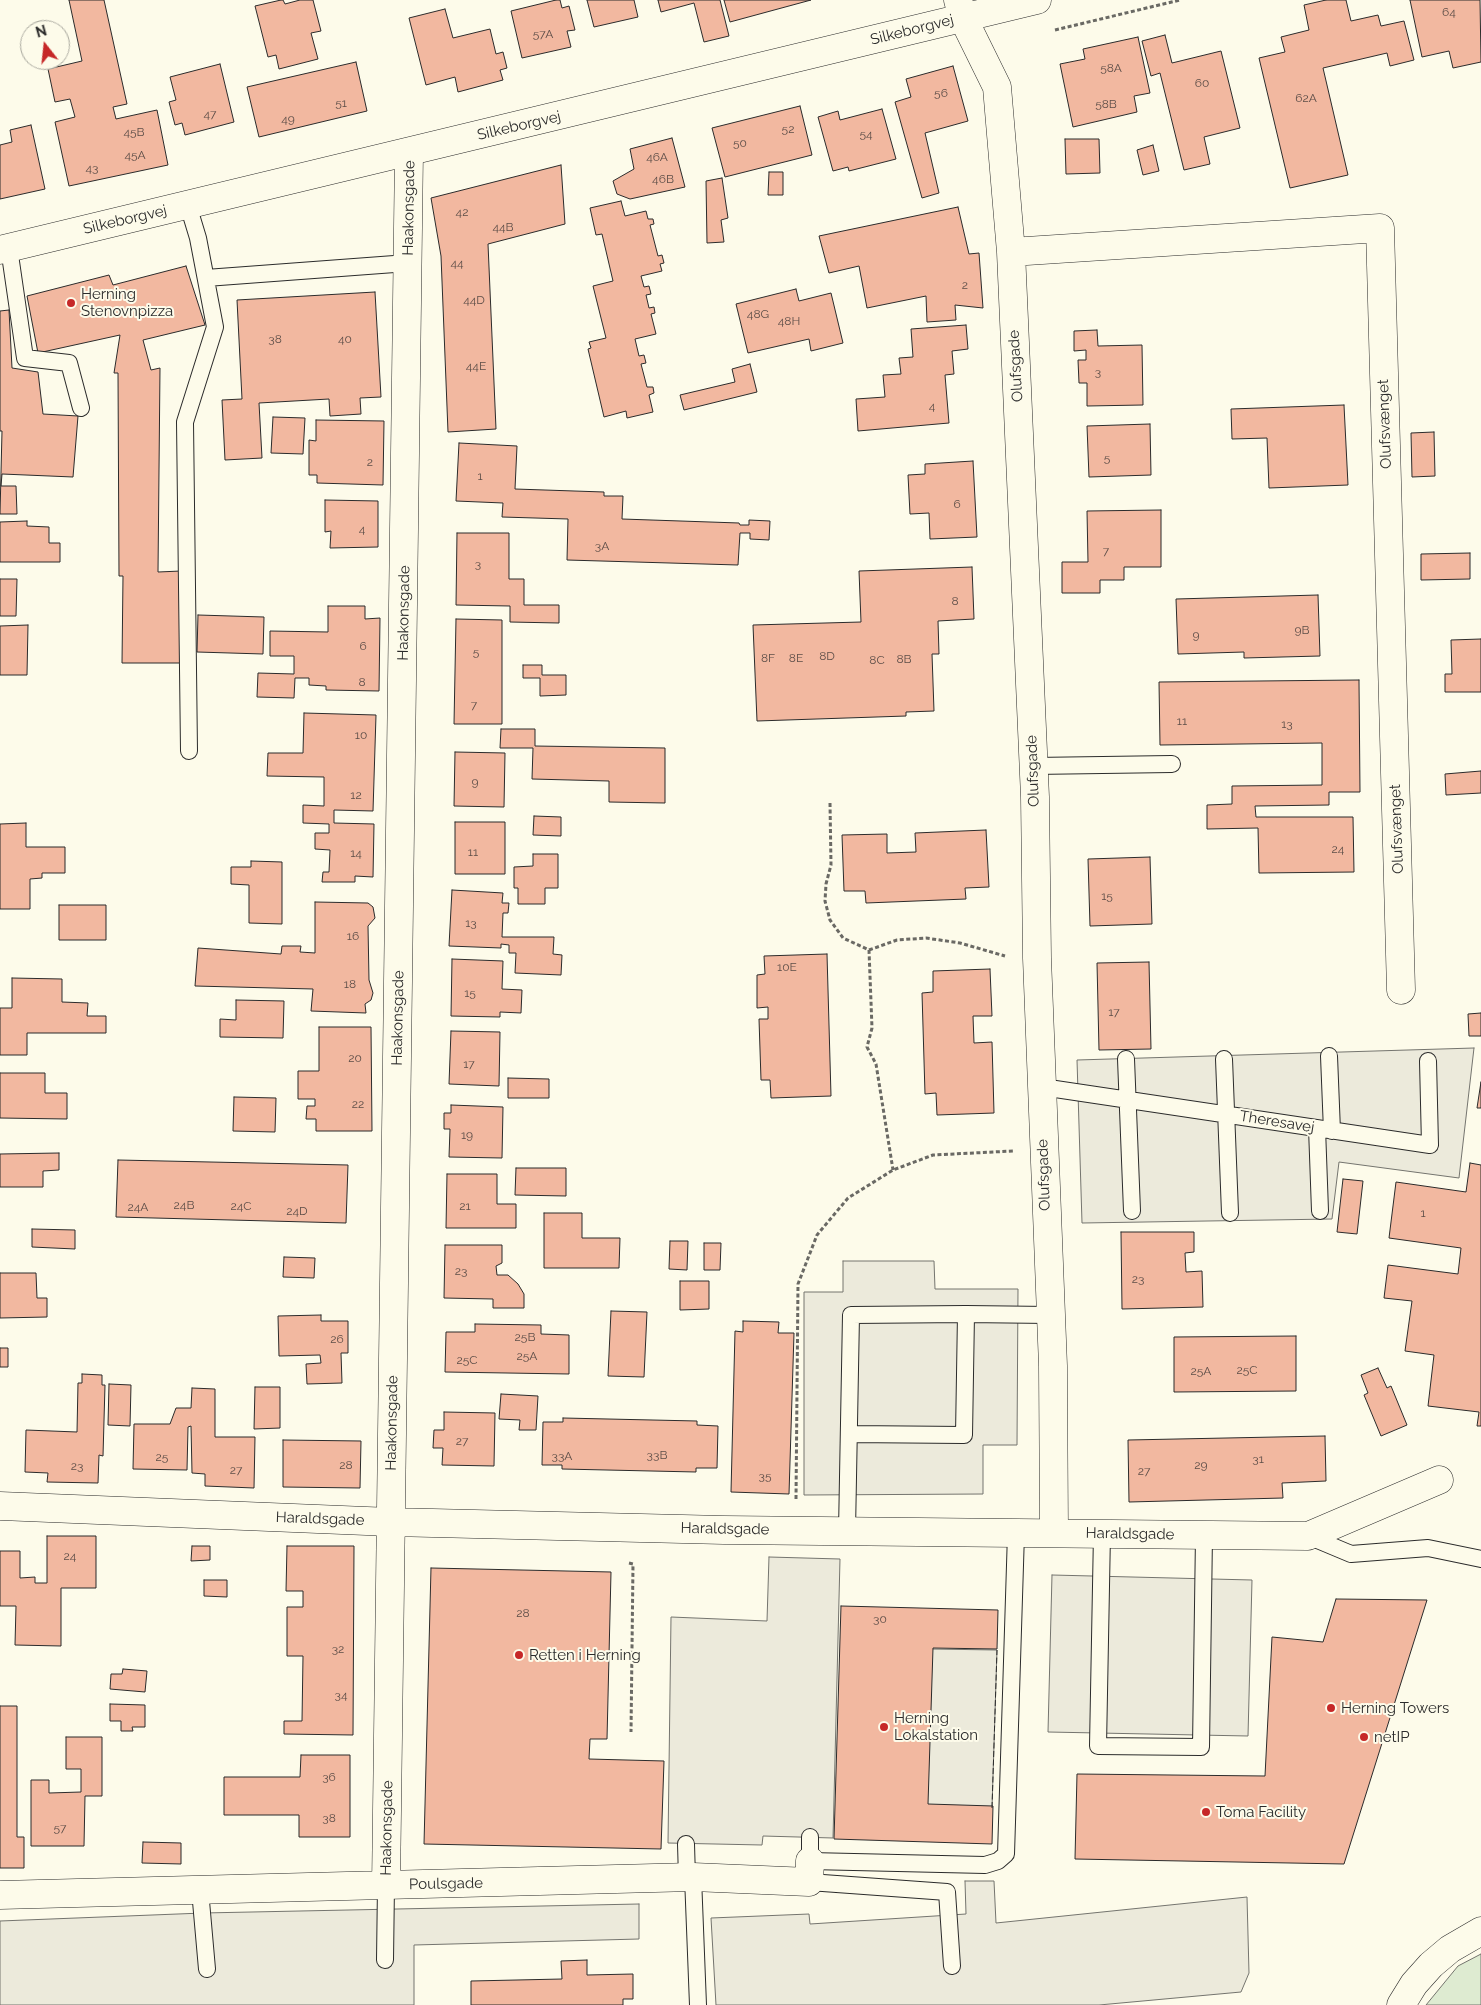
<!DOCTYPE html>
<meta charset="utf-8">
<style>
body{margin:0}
#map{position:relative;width:1481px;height:2005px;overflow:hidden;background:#fdfbea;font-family:Raleway,sans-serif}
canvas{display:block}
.north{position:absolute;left:20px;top:20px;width:50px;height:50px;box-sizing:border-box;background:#fdfbea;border:1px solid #a9a89e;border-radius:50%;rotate:344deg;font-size:14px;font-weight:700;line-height:20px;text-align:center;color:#2b2b2b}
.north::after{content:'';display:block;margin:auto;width:18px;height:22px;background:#c62828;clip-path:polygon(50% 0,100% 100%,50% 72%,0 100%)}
</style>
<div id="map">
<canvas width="1481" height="2005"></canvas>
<div class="north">N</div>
</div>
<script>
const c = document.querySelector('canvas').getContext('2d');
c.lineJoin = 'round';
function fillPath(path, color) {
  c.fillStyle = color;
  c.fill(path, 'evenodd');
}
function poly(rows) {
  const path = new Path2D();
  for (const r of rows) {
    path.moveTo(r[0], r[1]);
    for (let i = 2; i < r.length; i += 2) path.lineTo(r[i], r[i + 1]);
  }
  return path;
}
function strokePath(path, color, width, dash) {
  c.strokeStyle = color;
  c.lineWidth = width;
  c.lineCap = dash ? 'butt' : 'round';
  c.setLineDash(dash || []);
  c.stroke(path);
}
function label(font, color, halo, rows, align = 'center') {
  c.font = font + ' Raleway,sans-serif';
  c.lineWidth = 4;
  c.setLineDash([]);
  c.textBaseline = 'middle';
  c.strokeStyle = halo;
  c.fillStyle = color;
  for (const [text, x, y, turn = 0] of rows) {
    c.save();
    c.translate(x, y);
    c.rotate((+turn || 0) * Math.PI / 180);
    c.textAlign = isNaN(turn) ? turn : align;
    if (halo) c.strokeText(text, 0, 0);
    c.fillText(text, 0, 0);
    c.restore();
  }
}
const green = poly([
 [1481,1954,1481,2005,1426,2005,1458,1966,1481,1954]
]);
fillPath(green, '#deebd1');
strokePath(green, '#74746e', 1);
const parking = poly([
 [1474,1048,1459,1178,1339,1162,1332,1219,1082,1223,1077,1060,1474,1048],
 [843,1261,934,1261,935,1289,1018,1289,1017,1445,983,1445,983,1494,804,1495,804,1292,843,1292,843,1261],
 [769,1557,840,1559,833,1838,763,1836,762,1845,668,1843,671,1617,767,1621,769,1557],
 [1052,1575,1252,1580,1248,1736,1048,1732,1052,1575],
 [931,1649,997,1650,992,1808,926,1806,931,1649],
 [965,1881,994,1881,996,1923,1247,1897,1249,1973,1241,1992,1099,2005,716,2005,711,1918,809,1914,810,1924,966,1914,965,1881],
 [639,1904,639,1939,414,1945,414,2005,0,2005,0,1921,203,1913,639,1904]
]);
fillPath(parking, '#eceadb');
strokePath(parking, '#74746e', 1);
const building = poly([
 [69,0,104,0,127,104,113,107,116,119,157,110,168,165,69,186,55,122,75,117,70,99,55,102,48,69,82,61,69,0],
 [281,0,283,0,285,4,300,0,313,0,321,31,311,33,318,59,279,69,276,55,268,57,255,6,281,0],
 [556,0,560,0,562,8,569,6,575,30,567,31,571,47,522,58,511,11,556,0],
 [587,0,634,0,638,17,594,27,587,0],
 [658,0,720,0,729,36,704,42,694,3,661,12,658,0],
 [724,0,811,0,730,22,724,0],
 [1326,0,1346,0,1351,21,1378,15,1381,26,1404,21,1414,60,1390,66,1387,53,1323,68,1348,175,1290,188,1259,58,1285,52,1281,37,1309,30,1304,5,1326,0],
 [1410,0,1480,0,1481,62,1453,68,1449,51,1422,57,1410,0],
 [445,9,453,38,490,29,496,54,503,52,507,68,500,70,503,80,458,92,455,77,426,85,409,18,445,9],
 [1165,35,1172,63,1221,51,1240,128,1204,137,1210,164,1184,170,1160,73,1151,76,1142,41,1165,35],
 [1138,37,1150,93,1134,96,1137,112,1073,127,1060,64,1085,59,1083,49,1138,37],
 [356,62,367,111,259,137,247,87,356,62],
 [220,64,234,122,185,135,182,123,175,125,169,102,176,100,170,77,220,64],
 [953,66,968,121,925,133,939,193,922,198,895,102,911,97,906,79,953,66],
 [800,106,812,155,725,177,712,128,800,106],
 [882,109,896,159,849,171,848,167,833,171,818,117,838,111,840,120,882,109],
 [31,125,45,189,0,199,0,145,12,142,10,130,31,125],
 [672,138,685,187,630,199,617,194,613,181,634,169,630,149,672,138],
 [1065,139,1099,139,1100,173,1066,174,1065,139],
 [1153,145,1159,171,1143,175,1137,150,1153,145],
 [561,165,565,224,488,244,496,429,448,432,441,256,431,198,561,165],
 [769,172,783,172,783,195,768,195,769,172],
 [722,178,728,218,721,220,724,242,707,243,706,181,722,178],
 [621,201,625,216,646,211,648,219,653,219,654,224,650,225,658,256,662,255,664,263,660,264,662,271,641,276,644,287,649,286,651,294,646,295,649,308,654,307,655,313,651,314,656,334,635,339,639,356,644,355,646,363,641,364,647,387,653,387,654,393,649,395,653,412,627,418,626,411,604,417,588,349,591,348,589,342,606,338,593,286,613,281,602,234,596,235,590,208,621,201],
 [958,207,969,254,979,253,983,308,955,305,956,320,927,322,926,296,867,308,859,266,829,273,819,236,958,207],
 [186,266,205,325,143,340,151,370,160,368,158,572,181,571,182,663,122,663,123,576,119,576,118,373,114,373,120,335,38,353,27,296,109,275,113,285,186,266],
 [796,289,799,301,831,293,843,343,811,351,809,339,748,353,736,304,796,289],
 [375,292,381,397,360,398,361,414,330,416,329,399,259,403,262,458,225,460,222,400,242,399,237,300,375,292],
 [9,310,12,368,38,372,43,414,78,416,73,477,2,474,1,486,16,486,17,514,0,514,2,431,0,431,0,311,9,310],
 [966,325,968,349,952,351,954,374,945,375,949,423,858,431,856,399,885,397,883,375,901,374,899,358,913,357,911,329,966,325],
 [1097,330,1098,346,1142,345,1143,405,1087,406,1087,383,1079,383,1078,360,1086,360,1086,350,1074,351,1074,331,1097,330],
 [750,364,757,392,684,410,680,395,735,382,732,369,750,364],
 [1344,405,1348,485,1269,488,1267,438,1232,439,1231,409,1344,405],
 [273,417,305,418,303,454,271,453,273,417],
 [316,420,384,421,383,485,317,483,317,475,309,475,309,440,316,441,316,420],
 [1150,424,1151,475,1089,477,1087,426,1150,424],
 [1434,432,1435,476,1412,477,1411,433,1434,432],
 [459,443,517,446,515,489,604,492,604,496,623,496,622,519,739,523,740,525,749,525,749,520,770,521,769,540,750,539,750,533,740,533,738,565,567,560,568,519,502,517,503,503,456,501,459,443],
 [973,461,977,537,930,539,929,513,910,514,908,475,925,474,925,464,973,461],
 [325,500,378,501,378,547,330,548,331,531,325,532,325,500],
 [1161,510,1161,567,1124,567,1124,580,1100,580,1100,593,1062,593,1062,562,1088,562,1087,511,1161,510],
 [27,521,27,526,49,527,49,543,60,543,60,562,0,562,0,522,27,521],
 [457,533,509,533,509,579,524,579,524,605,559,605,559,623,510,622,510,606,456,605,457,533],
 [1470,553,1470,579,1421,580,1421,554,1470,553],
 [972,567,974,619,938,621,939,654,932,654,934,711,906,712,906,716,757,721,753,625,861,622,859,571,972,567],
 [0,579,17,579,16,616,0,616,0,579],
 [1318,595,1320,656,1244,658,1244,652,1178,654,1176,599,1318,595],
 [328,606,365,606,365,619,380,618,379,691,326,690,326,686,309,685,309,678,295,678,294,698,257,697,258,673,294,674,294,656,270,656,270,631,328,632,328,606],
 [198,615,264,617,263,654,197,652,198,615],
 [456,619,502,620,502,724,454,724,456,619],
 [28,625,27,675,0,675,0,626,28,625],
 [1481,639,1481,692,1445,692,1445,674,1452,674,1451,640,1481,639],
 [523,665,542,665,542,675,566,675,566,695,540,696,540,678,523,678,523,665],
 [1359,680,1360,792,1329,792,1329,805,1255,806,1256,817,1353,817,1354,872,1259,873,1258,828,1207,829,1207,805,1232,804,1232,786,1322,785,1322,743,1160,745,1159,682,1359,680],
 [304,713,376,715,373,811,334,810,334,823,374,824,373,877,355,876,355,882,322,882,323,872,329,872,330,850,315,849,315,833,329,833,329,824,303,823,303,805,324,806,324,777,267,776,268,753,303,753,304,713],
 [501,729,535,729,535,746,665,748,665,803,609,802,609,781,532,779,533,748,500,748,501,729],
 [455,752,505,753,504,807,454,806,455,752],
 [1481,771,1481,793,1446,795,1445,774,1481,771],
 [534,816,561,817,561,836,533,835,534,816],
 [455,822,505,822,505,874,455,874,455,822],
 [26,823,26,847,65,847,65,873,42,873,42,878,30,879,30,909,0,909,0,824,26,823],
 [986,830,989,887,965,888,966,899,866,903,865,891,844,891,842,835,887,834,887,853,916,852,915,833,986,830],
 [533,854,558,854,558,888,545,888,545,904,518,904,518,888,514,888,514,867,533,866,533,854],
 [1150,857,1152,924,1090,926,1088,859,1150,857],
 [251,861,282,862,282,924,249,923,249,885,231,884,231,867,251,867,251,861],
 [452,890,503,893,502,903,509,903,508,913,503,913,502,937,554,937,553,954,562,955,561,975,515,973,516,953,509,953,509,945,501,944,501,948,449,946,452,890],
 [315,902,368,903,373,907,375,918,368,926,369,980,373,993,371,1000,365,1004,366,1013,311,1011,313,989,195,986,198,948,281,954,282,946,301,946,300,952,315,953,315,902],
 [59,905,106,905,106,940,59,940,59,905],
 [827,954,831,1096,771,1098,770,1080,761,1080,759,1019,768,1019,768,1007,757,1008,757,975,765,974,764,956,827,954],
 [452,959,503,961,502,989,522,990,521,1013,500,1012,500,1017,451,1016,452,959],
 [1149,962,1151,1049,1099,1050,1097,963,1149,962],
 [990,969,992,1016,973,1016,974,1043,992,1042,994,1113,937,1115,936,1093,925,1094,922,993,933,992,933,971,990,969],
 [12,978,62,979,62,1002,88,1003,87,1016,106,1016,106,1033,27,1033,27,1055,0,1055,0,1008,12,1008,12,978],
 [236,1000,284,1001,283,1038,220,1037,220,1019,236,1020,236,1000],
 [1481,1013,1481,1036,1469,1036,1468,1014,1481,1013],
 [319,1027,371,1027,372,1131,316,1131,316,1119,306,1119,307,1106,315,1106,315,1099,298,1099,298,1071,319,1071,319,1027],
 [451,1031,500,1032,499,1086,449,1084,451,1031],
 [0,1073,45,1073,45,1093,67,1093,67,1119,0,1118,0,1073],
 [508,1078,549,1079,549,1098,508,1098,508,1078],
 [1481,1082,1481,1108,1477,1108,1481,1082],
 [234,1097,276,1098,275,1132,233,1131,234,1097],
 [451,1105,503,1107,502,1158,449,1157,450,1129,444,1129,444,1113,451,1113,451,1105],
 [59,1153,59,1170,43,1171,43,1187,0,1187,0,1154,59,1153],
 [118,1160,348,1165,346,1223,116,1217,118,1160],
 [1470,1163,1481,1165,1481,1426,1477,1426,1479,1412,1428,1406,1434,1355,1405,1351,1412,1301,1384,1298,1388,1265,1458,1274,1461,1248,1389,1238,1396,1182,1466,1192,1470,1163],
 [516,1168,566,1168,566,1196,515,1195,516,1168],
 [447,1174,497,1174,497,1204,516,1204,516,1228,446,1228,447,1174],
 [1343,1179,1363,1181,1357,1234,1337,1232,1343,1179],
 [544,1213,582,1213,582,1238,620,1238,619,1268,544,1268,544,1213],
 [32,1229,75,1230,75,1249,32,1247,32,1229],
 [1121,1232,1194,1232,1194,1252,1185,1253,1186,1272,1202,1271,1203,1307,1122,1309,1121,1232],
 [670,1241,688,1241,687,1270,669,1269,670,1241],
 [704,1243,721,1243,720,1270,704,1270,704,1243],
 [445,1245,502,1245,502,1263,496,1266,497,1275,508,1275,518,1284,524,1294,524,1308,493,1308,493,1299,444,1298,445,1245],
 [284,1257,315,1258,314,1278,283,1277,284,1257],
 [0,1273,36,1273,37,1298,47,1298,47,1317,0,1318,0,1273],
 [680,1281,709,1281,709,1309,680,1310,680,1281],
 [611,1311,647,1312,644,1377,608,1376,611,1311],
 [321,1315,321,1321,348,1321,348,1353,341,1353,342,1383,307,1384,306,1364,321,1363,320,1355,279,1356,278,1316,321,1315],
 [743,1321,779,1322,778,1333,794,1333,789,1494,731,1492,735,1331,743,1332,743,1321],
 [475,1324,541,1325,541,1334,569,1335,569,1374,445,1372,446,1332,475,1332,475,1324],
 [1296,1336,1296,1391,1174,1392,1174,1337,1296,1336],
 [0,1348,8,1348,8,1367,0,1367,0,1348],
 [1378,1368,1387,1388,1391,1386,1407,1425,1381,1436,1364,1395,1368,1393,1361,1375,1378,1368],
 [82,1374,102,1375,102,1385,105,1385,103,1456,99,1455,98,1483,47,1482,48,1473,25,1472,26,1430,77,1432,78,1383,82,1383,82,1374],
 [109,1384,131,1385,130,1426,108,1425,109,1384],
 [255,1387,280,1387,280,1428,254,1429,255,1387],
 [192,1388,215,1389,215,1437,255,1437,254,1488,205,1486,205,1474,192,1473,191,1426,188,1427,187,1470,133,1469,134,1424,170,1424,176,1408,191,1408,192,1388],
 [501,1394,538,1396,536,1430,519,1430,520,1420,499,1419,501,1394],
 [444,1412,495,1413,494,1466,442,1465,443,1448,433,1448,434,1430,444,1430,444,1412],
 [563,1418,697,1421,697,1425,718,1426,717,1468,696,1468,696,1472,562,1469,562,1465,542,1465,543,1422,563,1422,563,1418],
 [1325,1436,1326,1481,1282,1483,1283,1498,1129,1502,1128,1440,1325,1436],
 [283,1440,361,1441,360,1488,283,1487,283,1440],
 [47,1536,96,1536,96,1588,61,1588,61,1646,15,1645,16,1606,0,1606,0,1551,20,1551,20,1578,35,1577,35,1583,47,1583,47,1536],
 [192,1546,210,1546,210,1560,191,1561,192,1546],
 [287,1546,354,1546,353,1735,284,1734,284,1721,302,1721,303,1656,287,1656,287,1607,303,1607,303,1591,286,1591,287,1546],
 [431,1568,611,1572,607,1739,590,1739,589,1759,664,1761,661,1849,424,1844,431,1568],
 [204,1580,227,1580,227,1597,204,1596,204,1580],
 [1336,1599,1427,1600,1344,1864,1075,1859,1077,1774,1265,1776,1272,1637,1323,1642,1336,1599],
 [841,1606,998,1610,997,1649,933,1648,928,1804,993,1806,992,1844,834,1839,841,1606],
 [123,1669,147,1671,145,1692,110,1689,111,1674,122,1674,123,1669],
 [110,1704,145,1705,145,1727,132,1727,133,1731,121,1731,121,1721,110,1721,110,1704],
 [0,1706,17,1706,17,1837,24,1837,24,1868,0,1868,0,1706],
 [66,1737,102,1737,102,1796,85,1796,84,1846,31,1846,31,1780,49,1780,49,1793,81,1792,81,1769,66,1769,66,1737],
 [301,1755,350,1755,350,1837,299,1837,299,1815,224,1815,224,1777,300,1777,301,1755],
 [143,1842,181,1843,181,1864,142,1863,143,1842],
 [587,1960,587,1975,633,1974,633,1999,623,1999,623,2005,471,2005,471,1981,562,1979,561,1961,587,1960]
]);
fillPath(building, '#f2b8a0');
strokePath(building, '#2b2b2b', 1);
const service = poly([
 [188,205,198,238,215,327,185,422,189,751],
 [9,248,25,358,69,363,81,408],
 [206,278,408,263],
 [1033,766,1172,764],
 [1329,1056,1332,1131],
 [1126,1059,1132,1211],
 [1224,1059,1230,1213],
 [1042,1087,1430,1145,1428,1061],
 [1317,1128,1320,1211],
 [849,1434,964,1435,966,1314,1049,1315],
 [847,1531,851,1315,966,1314],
 [1102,1533,1098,1746,1201,1747,1204,1535],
 [1308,1536,1351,1554,1428,1548,1481,1559],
 [810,1837,810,1861,985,1865,998,1861,1006,1854,1016,1533],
 [686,1844,687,1878],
 [693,1877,698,2005],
 [809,1882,947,1892,952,1966],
 [200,1890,207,1969],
 [385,1960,386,1885]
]);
const minor = poly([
 [958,0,963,18,997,87,1011,252,1035,797,1037,958,1053,1366,1054,1532],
 [1011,252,1380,228,1401,990],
 [0,1506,391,1522,724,1530,1308,1536,1439,1480],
 [386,1885,409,152],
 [0,1895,693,1877,809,1882,810,1861]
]);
const tertiary = poly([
 [0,250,1037,0]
]);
const secondary = poly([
 [1401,2005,1414,1984,1431,1965,1450,1949,1481,1931]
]);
strokePath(service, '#2b2b2b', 18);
strokePath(minor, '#2b2b2b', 29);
strokePath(tertiary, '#2b2b2b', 29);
strokePath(secondary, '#2b2b2b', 29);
strokePath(poly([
 [1055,30,1180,0],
 [830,803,831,865,826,884,825,901,830,920,843,938,869,950,872,1028,867,1047,876,1064,893,1170],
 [869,950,897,940,926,938,960,943,1005,956],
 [796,1499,798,1284,817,1235,848,1198,893,1170,933,1155,1013,1151],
 [629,1563,633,1564,631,1732]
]), '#6a6964', 3, [4, 2.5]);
strokePath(service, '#fdfbea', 16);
strokePath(minor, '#fdfbea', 28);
strokePath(tertiary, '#fdfbea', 28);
strokePath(secondary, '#fdfbea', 28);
strokePath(poly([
 [992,1808,997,1650]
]), '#2b2b2b', 1, [6, 2.5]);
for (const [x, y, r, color] of [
 [71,303,5,"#c62828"],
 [519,1655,5,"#c62828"],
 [1331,1708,5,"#c62828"],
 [884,1727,5,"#c62828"],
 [1364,1737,5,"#c62828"],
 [1206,1812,5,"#c62828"]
]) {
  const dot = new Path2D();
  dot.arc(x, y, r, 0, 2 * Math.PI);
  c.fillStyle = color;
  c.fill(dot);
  strokePath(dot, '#fdfbea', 2);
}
label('12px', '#5d4e48', null, [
 ["64",1449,12],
 ["57A",543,34],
 ["58A",1111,68],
 ["60",1202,83],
 ["56",941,93],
 ["62A",1306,98],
 ["51",341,103],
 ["58B",1106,104],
 ["47",210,114],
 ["49",288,119],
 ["52",788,129],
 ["45B",134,132],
 ["54",866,134],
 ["50",740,143],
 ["45A",135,155],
 ["46A",657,157],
 ["43",92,168],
 ["46B",663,179],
 ["42",462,212],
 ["44B",503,227],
 ["44",457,263],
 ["2",965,285],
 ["44D",474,300],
 ["48G",758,314],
 ["48H",789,321],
 ["38",275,339],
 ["40",345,339],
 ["44E",476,366],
 ["3",1098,372],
 ["4",932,406],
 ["5",1107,458],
 ["2",370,462],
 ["1",480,476],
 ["6",957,504],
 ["4",362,529],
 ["3A",602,546],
 ["7",1106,551],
 ["3",478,564],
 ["8",955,601],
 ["9B",1302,630],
 ["9",1196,635],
 ["6",363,646],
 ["5",476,652],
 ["8D",827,656],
 ["8F",768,658],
 ["8E",796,658],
 ["8B",904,659],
 ["8C",877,660],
 ["8",362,682],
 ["7",474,705],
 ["11",1182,721],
 ["13",1287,724],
 ["10",361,735],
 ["9",475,782],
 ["12",356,795],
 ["24",1338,849],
 ["11",473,852],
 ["14",356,853],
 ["15",1107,896],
 ["13",471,923],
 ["16",353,936],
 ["10E",787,967],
 ["18",350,984],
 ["15",470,993],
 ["17",1114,1012],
 ["20",355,1058],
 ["17",469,1064],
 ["22",358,1104],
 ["19",467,1135],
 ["24B",184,1205],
 ["24C",241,1206],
 ["21",465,1206],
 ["24A",138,1207],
 ["24D",297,1211],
 ["1",1423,1213],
 ["23",461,1271],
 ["23",1138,1279],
 ["25B",525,1337],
 ["26",337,1339],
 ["25A",527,1356],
 ["25C",467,1360],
 ["25C",1247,1370],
 ["25A",1201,1371],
 ["27",462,1441],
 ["33B",657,1455],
 ["33A",562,1456],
 ["25",162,1457],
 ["31",1258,1459],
 ["28",346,1465],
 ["29",1201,1465],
 ["23",77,1466],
 ["27",236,1470],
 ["27",1144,1471],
 ["35",765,1476],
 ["24",70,1556],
 ["28",523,1613],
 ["30",880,1619],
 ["32",338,1649],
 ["34",341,1695],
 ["36",329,1777],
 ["38",329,1818],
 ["57",60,1828]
]);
label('15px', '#2b2b2b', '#fdfbea', [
 ["Silkeborgvej",912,30,-14],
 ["Silkeborgvej",519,126,-13],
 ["Haakonsgade",409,208,-89],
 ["Silkeborgvej",125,220,-13],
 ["Olufsgade",1016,366,-93],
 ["Olufsvænget",1385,424,-92],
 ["Haakonsgade",404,613,-89],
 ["Olufsgade",1033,771,-92],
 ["Olufsvænget",1397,829,-92],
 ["Haakonsgade",398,1018,-89],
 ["Theresavej",1277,1122,9],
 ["Olufsgade",1044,1175,-92],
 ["Haakonsgade",392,1423,-89],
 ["Haraldsgade",320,1519,2],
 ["Haraldsgade",725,1529,1],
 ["Haraldsgade",1130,1534,1],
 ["Haakonsgade",387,1828,-89],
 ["Poulsgade",446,1884,-1]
]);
label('15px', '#2b2b2b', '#fdfbea', [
 ["Herning",81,294],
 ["Stenovnpizza",81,311],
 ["Retten i Herning",529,1655],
 ["Herning Towers",1341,1708],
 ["Herning",894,1718],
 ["Lokalstation",894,1735],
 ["netIP",1374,1737],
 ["Toma Facility",1216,1812]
], 'left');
</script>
